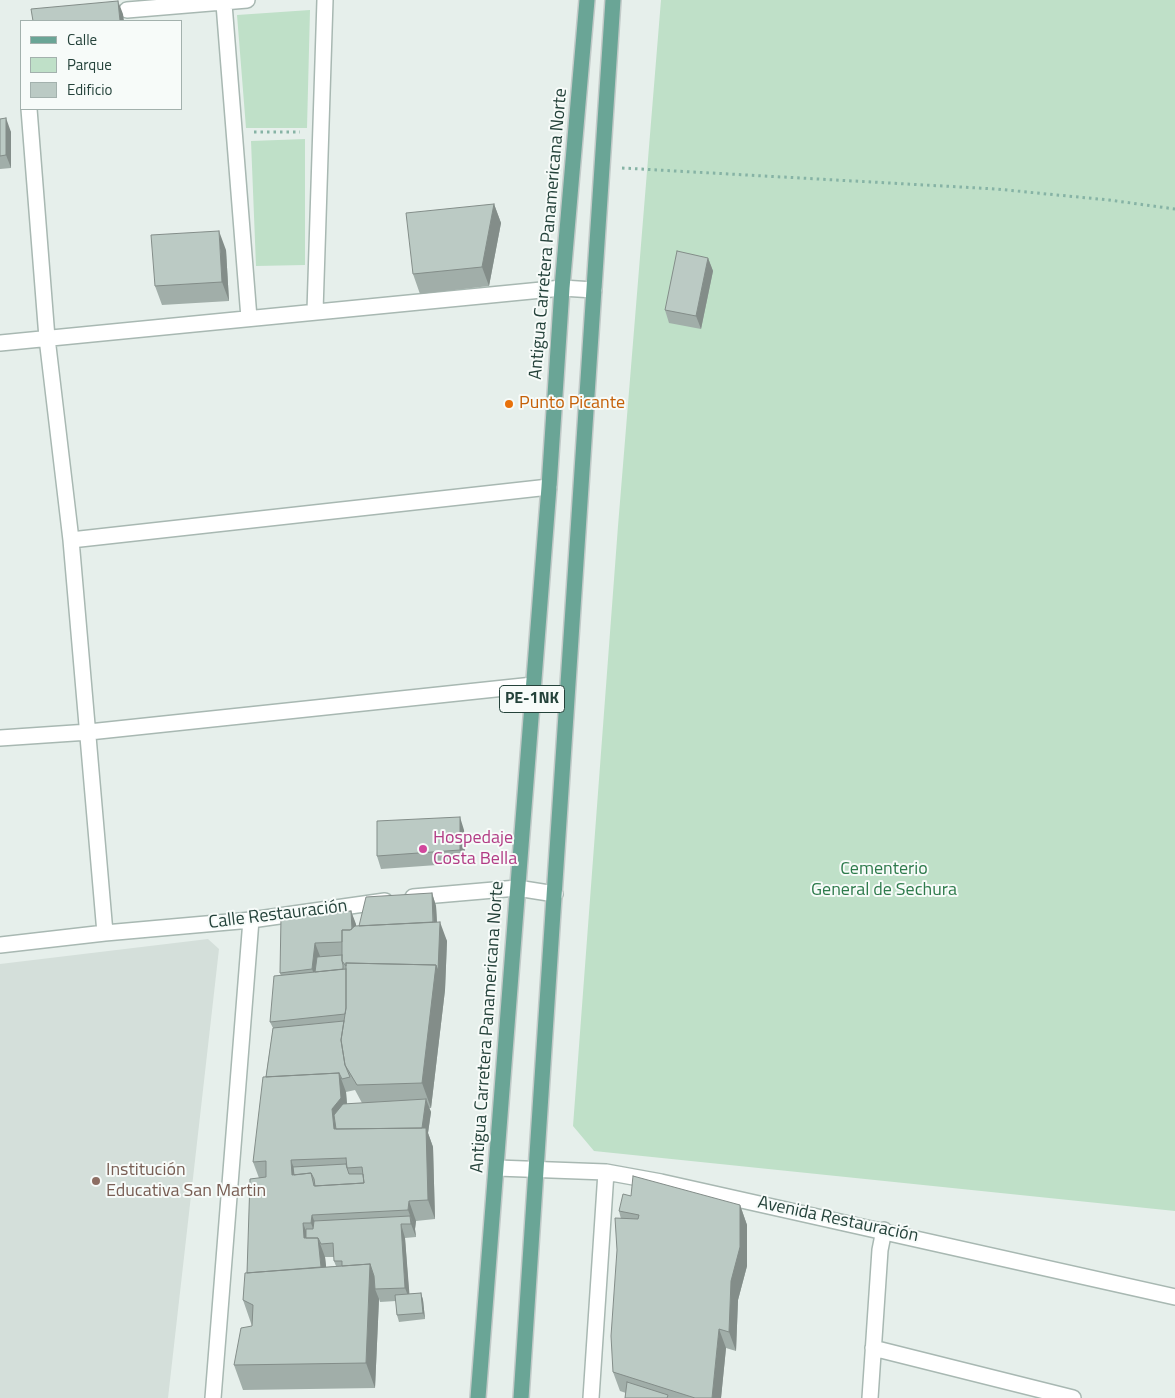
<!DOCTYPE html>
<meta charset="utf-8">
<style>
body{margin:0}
#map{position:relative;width:1175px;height:1398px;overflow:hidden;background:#e6efeb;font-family:"Titillium Web",sans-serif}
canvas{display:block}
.legend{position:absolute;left:20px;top:20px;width:162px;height:90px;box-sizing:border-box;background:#f7fbf9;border:1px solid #a3b1ad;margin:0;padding:6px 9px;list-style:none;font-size:15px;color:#24423a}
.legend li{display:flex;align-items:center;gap:10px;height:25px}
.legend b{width:25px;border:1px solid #a3b1ad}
</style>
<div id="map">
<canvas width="1175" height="1398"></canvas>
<ul class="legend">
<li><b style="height:6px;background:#6aa596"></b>Calle</li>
<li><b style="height:14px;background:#bfe0c8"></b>Parque</li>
<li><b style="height:14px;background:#bbcac4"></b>Edificio</li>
</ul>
</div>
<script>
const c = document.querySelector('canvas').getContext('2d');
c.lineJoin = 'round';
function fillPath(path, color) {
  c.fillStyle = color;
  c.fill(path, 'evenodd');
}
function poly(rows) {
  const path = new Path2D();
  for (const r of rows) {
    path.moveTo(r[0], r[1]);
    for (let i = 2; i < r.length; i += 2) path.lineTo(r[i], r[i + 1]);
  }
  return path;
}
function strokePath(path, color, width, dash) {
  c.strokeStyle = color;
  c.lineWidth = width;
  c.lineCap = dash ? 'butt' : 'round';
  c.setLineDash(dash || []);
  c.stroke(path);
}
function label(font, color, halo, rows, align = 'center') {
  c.font = font + ' "Titillium Web",sans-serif';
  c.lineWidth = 4;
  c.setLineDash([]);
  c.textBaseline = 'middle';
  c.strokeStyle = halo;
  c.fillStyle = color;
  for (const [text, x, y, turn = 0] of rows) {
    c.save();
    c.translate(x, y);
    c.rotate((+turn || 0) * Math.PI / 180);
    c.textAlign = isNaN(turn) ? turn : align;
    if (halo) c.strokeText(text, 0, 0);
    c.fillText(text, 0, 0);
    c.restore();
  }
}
fillPath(poly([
 [208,939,219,949,168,1398,0,1398,0,964]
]), '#d4dfda');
fillPath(poly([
 [661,0,1175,0,1175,1211,594,1151,573,1126,618,526],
 [310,10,307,128,246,128,237,15],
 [305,139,305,265,256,266,251,141]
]), '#bfe0c8');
const minor = poly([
 [224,4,249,318],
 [127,10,247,0],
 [29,109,47,338,71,540,105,933],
 [315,311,325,0],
 [0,343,562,288,594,290],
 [71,540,549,487],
 [0,738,89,732,533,685],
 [413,897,517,888,555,894],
 [0,945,105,933,251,920,385,901],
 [497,1168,606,1172,661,1182,1175,1297],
 [873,1348,1073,1398],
 [213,1398,251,920],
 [591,1398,606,1172],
 [870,1398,880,1250,884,1230]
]);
const major = poly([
 [478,1398,549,487,562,288,587,0],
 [521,1398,613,0]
]);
strokePath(minor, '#a8b8b2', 18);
strokePath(major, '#c2cac8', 18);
strokePath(poly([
 [254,132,300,132],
 [622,168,996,189,1109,200,1175,209]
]), '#86b3a5', 3, [2.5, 4]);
strokePath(minor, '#fff', 15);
strokePath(major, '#6aa596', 15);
fillPath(poly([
 [0,119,11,132,11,168,0,169],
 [494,204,501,223,489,286,420,294,413,274],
 [226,250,229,301,162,305,155,286],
 [708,258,713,271,701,329,669,323,665,310],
 [464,830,465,863,381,869,377,856],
 [432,893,436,906,437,922,447,941,445,990,431,1108,429,1108,431,1112,428,1133,433,1147,435,1219,416,1221,415,1229,416,1237,405,1238,409,1294,421,1293,423,1300,425,1319,399,1322,397,1315,396,1301,380,1302,379,1299,375,1388,243,1390,234,1365,252,1326,243,1300,259,1178,253,1162,273,1028,270,1022,281,976,280,973,351,911,356,926,359,926],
 [355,1090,362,1103,347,1104,346,1092],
 [325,1257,334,1257,334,1261,336,1266,326,1267],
 [631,1196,740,1205,747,1225,747,1266,738,1300,736,1351,726,1348,721,1398,625,1398,626,1393,620,1391,613,1372,621,1219,619,1211]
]), '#a1aea9');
fillPath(poly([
 [118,1,123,14,124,21,120,21],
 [6,118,11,132,11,168,6,155],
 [494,204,501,223,489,286,482,267],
 [219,231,226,250,229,301,222,282],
 [708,258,713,271,701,329,696,316],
 [460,817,464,830,465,863,460,850],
 [432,893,436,906,438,941,434,928],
 [351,911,356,924,357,949,353,936],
 [440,922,447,941,445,990,431,1108,422,1083],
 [315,943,320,956,318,979,316,979,312,969],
 [339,1073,346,1092,348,1117,340,1135,334,1129,332,1109],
 [426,1099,431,1112,428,1133,433,1147,435,1219,428,1200,421,1133],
 [291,1160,298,1180,292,1175],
 [409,1201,416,1221,415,1229,408,1210],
 [740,1205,747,1225,747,1266,738,1300,736,1351,729,1332,731,1281],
 [312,1215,319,1234,318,1238,325,1257,329,1291,322,1272,318,1242,311,1223],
 [410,1216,415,1229,416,1237,411,1224],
 [303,1223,310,1242,304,1238],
 [401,1224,405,1238,410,1301,405,1288],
 [370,1264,379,1289,375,1289,379,1299,375,1388,366,1363],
 [421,1293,423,1300,425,1319,423,1313],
 [719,1329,726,1348,721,1398,712,1398]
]), '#838d89');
const building = poly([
 [118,1,120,21,33,21,31,9,118,1],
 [6,118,6,155,0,156,0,119,6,118],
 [494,204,482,267,413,274,406,213,494,204],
 [219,231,222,282,155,286,151,235,219,231],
 [677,251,708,258,696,316,665,310,677,251],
 [460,817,460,850,377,856,377,821,460,817],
 [432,893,433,922,359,926,366,897,432,893],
 [351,911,352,929,350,930,342,930,342,942,315,943,312,969,280,973,281,917,351,911],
 [440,922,438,971,436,965,346,963,346,966,342,961,342,930,350,930,355,926,440,922],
 [342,955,342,961,343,965,343,969,315,972,317,957,342,955],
 [346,963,436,965,422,1083,357,1085,345,1065,341,1040,346,1008,346,963],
 [346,969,346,1008,345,1014,270,1022,274,976,346,969],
 [344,1021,341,1040,345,1065,350,1077,342,1079,339,1073,266,1077,273,1028,344,1021],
 [339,1073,341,1098,332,1109,334,1129,426,1128,428,1200,409,1201,408,1210,312,1215,311,1223,303,1223,304,1238,318,1238,321,1267,247,1273,250,1179,266,1177,266,1161,253,1162,263,1077,339,1073],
 [346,1158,347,1168,362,1167,364,1183,314,1186,311,1173,292,1175,291,1160,346,1158],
 [426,1099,422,1128,336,1129,334,1115,343,1104,426,1099],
 [346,1164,347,1168,349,1174,363,1174,364,1183,315,1186,314,1179,311,1173,294,1175,293,1167,346,1164],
 [633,1176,740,1205,740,1247,731,1281,729,1332,719,1329,712,1398,695,1398,613,1372,611,1336,617,1250,615,1218,638,1219,639,1215,619,1211,623,1194,631,1196,633,1176],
 [410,1216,411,1224,401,1224,405,1288,375,1289,374,1276,370,1264,342,1266,342,1261,334,1261,333,1243,321,1244,318,1238,306,1238,306,1229,313,1229,314,1221,410,1216],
 [370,1264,366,1363,234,1365,241,1328,252,1326,253,1305,243,1300,245,1273,370,1264],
 [421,1293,423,1313,397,1315,395,1295,421,1293],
 [627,1382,668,1395,667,1398,625,1398,627,1382]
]);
fillPath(building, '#bbcac4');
strokePath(building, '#838d89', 1);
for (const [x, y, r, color] of [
 [509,404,5,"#e8710a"],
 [423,849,5,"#d1479c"],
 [96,1181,5,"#8d6e63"]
]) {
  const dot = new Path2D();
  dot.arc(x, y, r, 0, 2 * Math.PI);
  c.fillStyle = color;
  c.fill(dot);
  strokePath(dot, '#f7fbf9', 2);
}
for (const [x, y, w] of [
 [532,699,65]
]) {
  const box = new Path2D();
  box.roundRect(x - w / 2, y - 13.5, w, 27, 4);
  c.fillStyle = '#f7fbf9';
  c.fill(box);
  strokePath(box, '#24423a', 1);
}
label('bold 16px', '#24423a', null, [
 ["PE-1NK",532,699]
]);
label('18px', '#24423a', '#f7fbf9', [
 ["Antigua Carretera Panamericana Norte",549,234,-85],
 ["Calle Restauración",278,915,-7],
 ["Antigua Carretera Panamericana Norte",488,1027,-86],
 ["Avenida Restauración",838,1220,12]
]);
label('18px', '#c56008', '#f7fbf9', [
 ["Punto Picante",519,404]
], 'left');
label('18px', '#b23c85', '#f7fbf9', [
 ["Hospedaje",433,839],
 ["Costa Bella",433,860]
], 'left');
label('18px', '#2d7a4b', '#f7fbf9', [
 ["Cementerio",884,870],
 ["General de Sechura",884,891]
]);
label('18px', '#785e54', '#f7fbf9', [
 ["Institución",106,1171],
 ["Educativa San Martin",106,1192]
], 'left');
</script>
